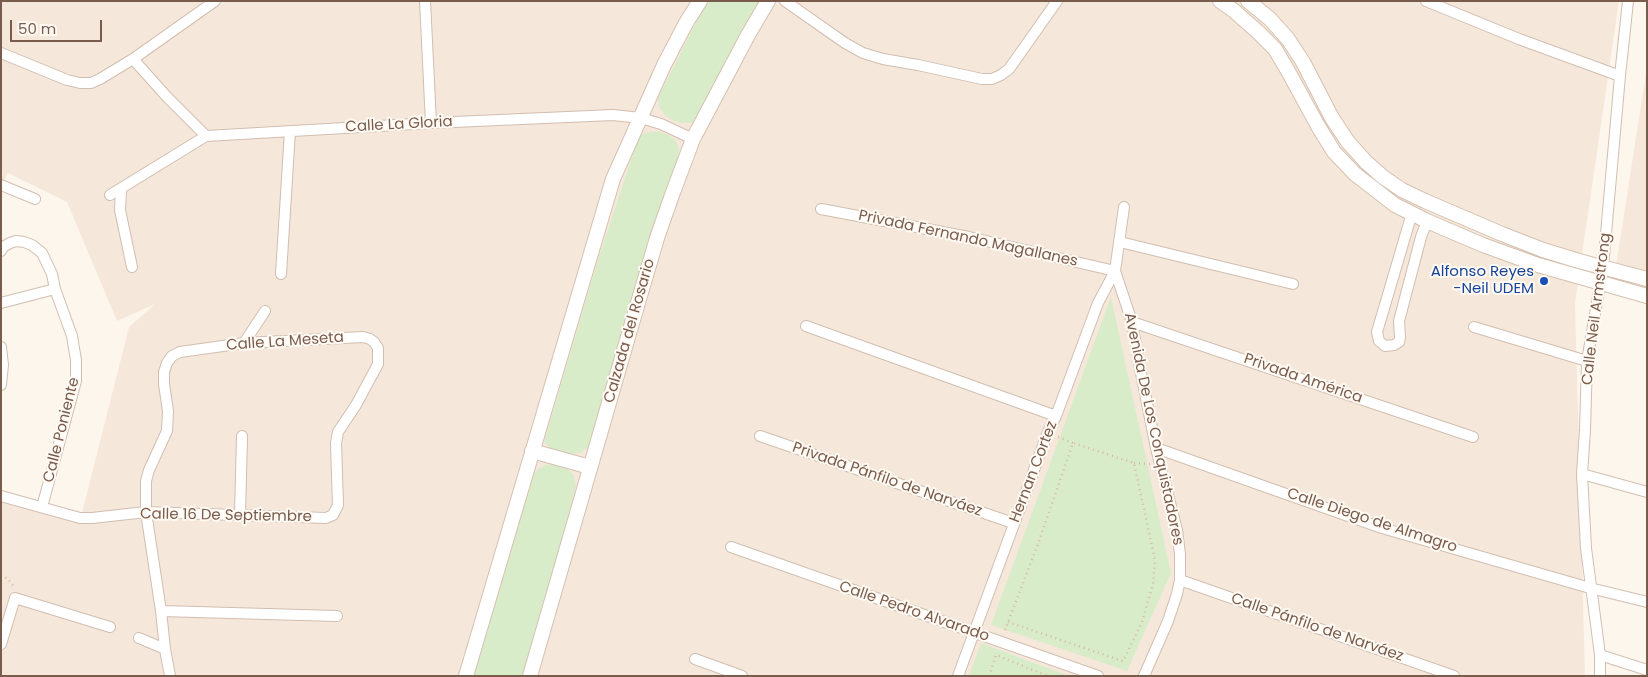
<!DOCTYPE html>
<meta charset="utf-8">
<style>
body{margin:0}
#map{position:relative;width:1648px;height:677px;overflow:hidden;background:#fdf6ec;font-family:Poppins,sans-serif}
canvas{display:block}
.frame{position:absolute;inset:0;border:2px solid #7a5c4d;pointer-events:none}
.scale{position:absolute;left:10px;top:20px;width:92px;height:22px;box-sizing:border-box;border:2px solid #7a5c4d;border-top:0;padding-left:6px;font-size:15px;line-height:18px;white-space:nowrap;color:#7a5c4d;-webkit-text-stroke:4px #fffaf3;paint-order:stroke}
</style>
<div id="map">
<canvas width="1648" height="677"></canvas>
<div class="frame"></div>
<div class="scale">50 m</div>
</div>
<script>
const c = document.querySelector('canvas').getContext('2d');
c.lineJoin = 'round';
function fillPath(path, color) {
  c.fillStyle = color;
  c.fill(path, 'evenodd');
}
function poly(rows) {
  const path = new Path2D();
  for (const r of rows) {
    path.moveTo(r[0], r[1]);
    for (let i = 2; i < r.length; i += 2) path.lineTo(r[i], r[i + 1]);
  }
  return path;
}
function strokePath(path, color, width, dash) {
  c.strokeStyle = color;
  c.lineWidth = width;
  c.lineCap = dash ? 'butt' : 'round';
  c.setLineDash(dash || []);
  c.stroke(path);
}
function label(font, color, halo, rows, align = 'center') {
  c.font = font + ' Poppins,sans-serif';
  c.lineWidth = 4;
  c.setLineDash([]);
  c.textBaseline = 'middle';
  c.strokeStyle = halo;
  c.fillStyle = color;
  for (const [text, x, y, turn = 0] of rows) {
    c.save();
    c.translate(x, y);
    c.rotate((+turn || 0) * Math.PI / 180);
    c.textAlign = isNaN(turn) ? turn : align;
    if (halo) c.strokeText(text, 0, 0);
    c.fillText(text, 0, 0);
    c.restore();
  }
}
fillPath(poly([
 [1,1,1619,1,1575,303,1585,676,1,676,1,498,80,521,129,327,155,304,117,321,67,202,8,173,1,187],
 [1647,67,1647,275,1616,266]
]), '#f5e8da');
fillPath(poly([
 [707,1,761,1,748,21,731,52,699,119,691,123,682,123,674,121,665,115,659,107,658,98],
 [650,132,661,132,670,136,676,141,679,149,678,163,588,447,580,453,561,455,552,450,544,442,597,263,637,142,640,135],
 [1111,297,1171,573,1127,671,991,625],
 [557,464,568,469,574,476,576,486,525,676,474,676,532,477,538,469,546,465],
 [981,643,1069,676,969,676]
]), '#d8ecc9');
const street = poly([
 [425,1,431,123],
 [785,1,845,43,863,53,883,59,918,65,982,79,992,79,1001,75,1009,69,1057,1],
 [1426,1,1519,39,1620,76],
 [1,53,67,80,80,83,91,83,100,79,133,59,215,1],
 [133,59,167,97,206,136,431,123,613,115,641,118,661,124,693,139],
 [1,185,35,199],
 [121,190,120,210,132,267],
 [110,195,206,136],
 [1124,207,1115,271,1132,322,1140,368,1156,448,1177,530,1180,554,1180,580,1177,594,1168,621,1144,676],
 [821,209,969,237,1115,271,1098,303,1056,416,1048,432,958,676],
 [1412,213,1377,332,1379,341,1385,346,1394,345,1399,342,1400,337,1399,321,1421,237,1427,221],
 [1120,242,1293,284],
 [1,251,3,247,10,243,16,241,24,242,32,245,42,253,52,274,55,289,72,336,76,360,76,381,42,507],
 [281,274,290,131],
 [1,303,55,289],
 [1132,322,1473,437],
 [806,326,1056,416],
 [1474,327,1587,361],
 [244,343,265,311],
 [1,347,3,365,1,385],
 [760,436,1013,523],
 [1156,448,1382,528,1590,588,1647,602],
 [1582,474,1647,492],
 [1,496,80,518,92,518,146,512,326,518,333,515,338,505,336,443,338,432,356,405,378,364,378,348,374,342,370,339,363,337,244,343,180,352,172,356,167,363,164,372,164,384,168,411,167,431,149,470,146,481,146,512,161,611,165,649,170,676],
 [240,515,242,436],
 [731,547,1098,676],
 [1180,580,1454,676],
 [161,611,337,616],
 [139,638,165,649],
 [1,644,15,598,110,627],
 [1600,655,1647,670],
 [695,659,742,676],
 [1600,676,1600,655,1586,548,1582,474,1585,430,1587,361,1603,267,1620,76,1628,1]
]);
const secondary = poly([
 [1220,1,1233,10,1258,32,1275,49,1288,71,1318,126,1334,152,1355,174,1395,205,1427,221,1483,245,1538,265,1647,296],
 [1248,1,1270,19,1288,39,1303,62,1332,118,1348,142,1366,162,1383,177,1402,190,1425,201,1502,234,1543,250,1579,261,1647,279],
 [532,451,590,467],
 [466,676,613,179,664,65,686,23,700,1],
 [530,676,628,337,657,238,672,195,693,139,748,35,768,1]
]);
strokePath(street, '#d1beb0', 12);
strokePath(secondary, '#d6c0b0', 16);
strokePath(poly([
 [1058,437,1073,443],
 [1134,463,1150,464],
 [1,575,8,579,14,587],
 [1005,630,1038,544,1073,443,1134,463,1155,560,1153,584,1142,622,1123,661,1008,622],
 [989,676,996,655,1048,676]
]), '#d9b8a5', 2.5, [1, 4]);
strokePath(street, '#fff', 10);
strokePath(secondary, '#fff', 14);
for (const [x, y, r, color] of [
 [1544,281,5,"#1a4fb4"]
]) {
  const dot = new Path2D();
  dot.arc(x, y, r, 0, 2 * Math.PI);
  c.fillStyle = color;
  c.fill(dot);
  strokePath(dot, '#fffaf3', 2);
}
label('15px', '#7a5c4d', '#fffaf3', [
 ["Calle La Gloria",399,125,-3],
 ["Privada Fernando Magallanes",968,239,12],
 ["Calle Neil Armstrong",1597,309,-83],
 ["Calzada del Rosario",630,331,-74],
 ["Calle La Meseta",285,342,-4],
 ["Privada América",1303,379,19],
 ["Avenida De Los Conquistadores",1153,429,78],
 ["Calle Poniente",62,430,-76],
 ["Hernan Cortez",1034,472,-69],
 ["Privada Pánfilo de Narváez",887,480,19],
 ["Calle 16 De Septiembre",226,516,1],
 ["Calle Diego de Almagro",1372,521,18],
 ["Calle Pedro Alvarado",914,612,19],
 ["Calle Pánfilo de Narváez",1317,628,19]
]);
label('15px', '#164399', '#fffaf3', [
 ["Alfonso Reyes",1534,272],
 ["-Neil UDEM",1534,289]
], 'right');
</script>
